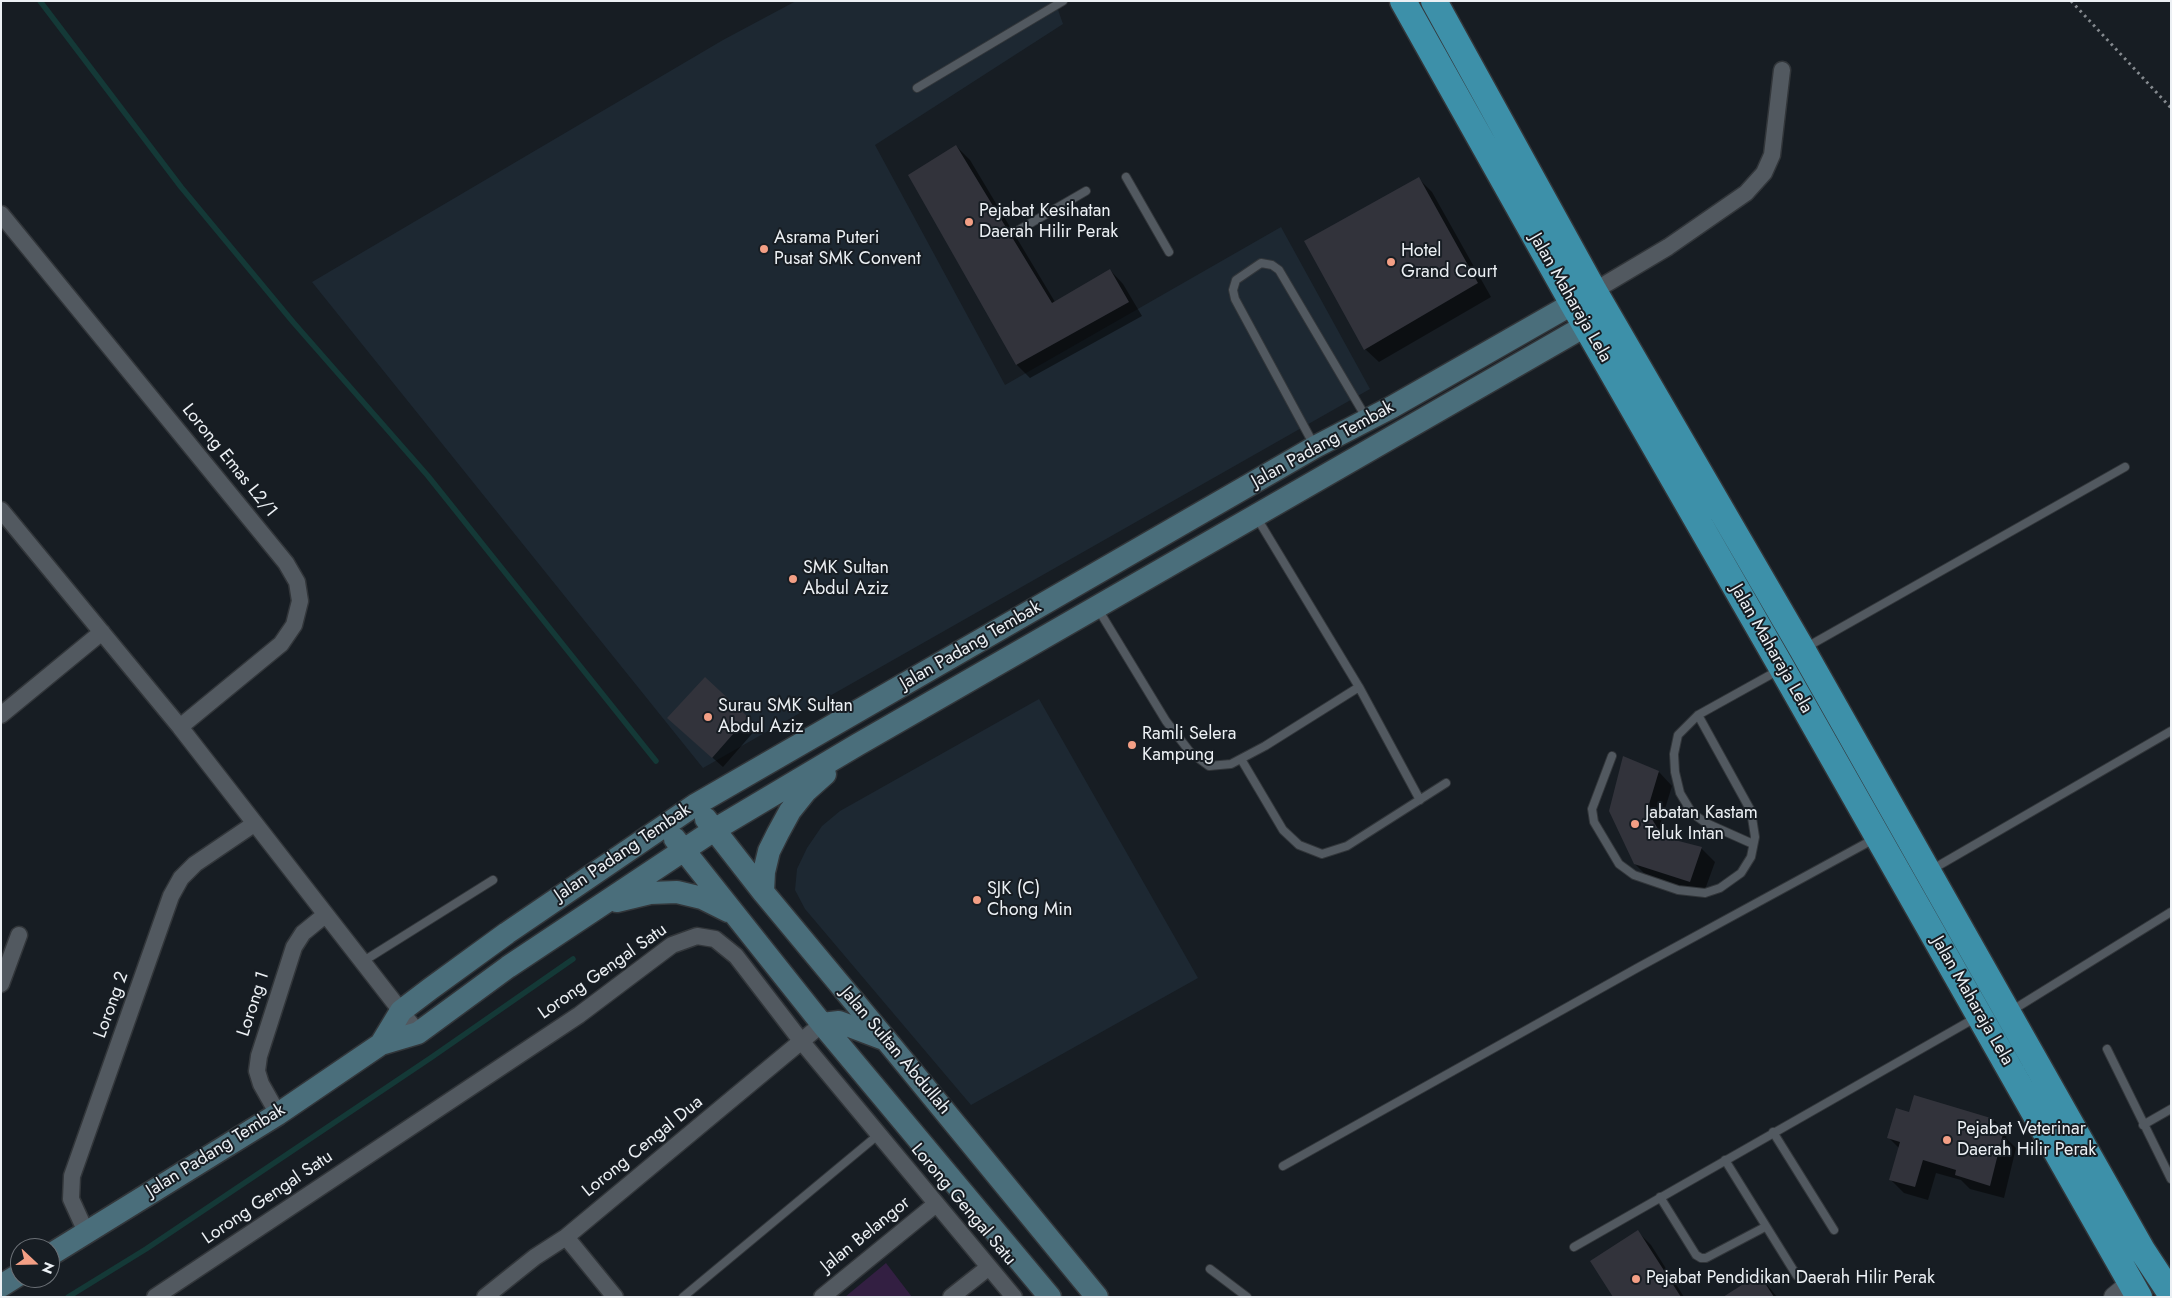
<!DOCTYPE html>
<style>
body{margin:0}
#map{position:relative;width:2172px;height:1298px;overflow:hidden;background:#171d23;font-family:Jost,sans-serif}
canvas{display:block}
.frame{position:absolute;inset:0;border:2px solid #ecf0f4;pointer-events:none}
.north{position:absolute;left:10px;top:1238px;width:50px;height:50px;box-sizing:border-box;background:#171d23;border:1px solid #6c7177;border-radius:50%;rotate:111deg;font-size:14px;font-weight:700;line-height:20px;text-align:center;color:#ecf0f4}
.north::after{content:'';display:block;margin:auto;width:18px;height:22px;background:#f39f85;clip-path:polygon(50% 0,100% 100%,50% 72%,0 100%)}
</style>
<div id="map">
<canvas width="2172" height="1298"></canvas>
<div class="frame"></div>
<div class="north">N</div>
</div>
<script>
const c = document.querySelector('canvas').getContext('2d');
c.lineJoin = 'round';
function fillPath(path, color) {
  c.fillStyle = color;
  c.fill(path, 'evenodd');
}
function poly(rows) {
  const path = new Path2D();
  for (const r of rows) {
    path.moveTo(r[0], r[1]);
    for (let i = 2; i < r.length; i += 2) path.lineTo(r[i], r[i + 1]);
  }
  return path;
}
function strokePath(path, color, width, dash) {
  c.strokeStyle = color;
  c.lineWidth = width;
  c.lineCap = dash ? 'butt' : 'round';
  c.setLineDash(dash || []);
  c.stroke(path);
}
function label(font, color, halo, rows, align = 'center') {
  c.font = font + ' Jost,sans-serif';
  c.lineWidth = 4;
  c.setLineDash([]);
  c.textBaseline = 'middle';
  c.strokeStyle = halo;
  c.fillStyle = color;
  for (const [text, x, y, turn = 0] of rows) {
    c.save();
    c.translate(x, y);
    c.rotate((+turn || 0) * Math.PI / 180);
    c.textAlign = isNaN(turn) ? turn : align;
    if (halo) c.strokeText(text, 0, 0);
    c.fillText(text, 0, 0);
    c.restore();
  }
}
fillPath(poly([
 [796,1,1055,1,1063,24,875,145,1005,385,1281,227,1370,389,703,768,312,282,723,40],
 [1039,699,1198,978,971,1105,805,909,795,890,797,869,807,848,822,826,840,811]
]), '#1d2832');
fillPath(poly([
 [886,1263,912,1297,845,1297]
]), '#331f42');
fillPath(poly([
 [956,146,970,160,1055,302,1110,270,1123,284,1142,316,1030,378,1017,365,909,175],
 [1419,179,1432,192,1491,297,1379,362,1365,349],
 [747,718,757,728,723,767,679,728],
 [1659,772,1672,786,1660,825,1669,840,1701,848,1715,862,1703,895,1649,878,1635,864,1611,811],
 [1910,1114,1994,1120,2007,1133,2006,1138,2016,1148,2004,1198,1970,1189,1961,1180,1936,1173,1928,1200,1904,1193,1891,1180,1900,1149,1889,1138],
 [1638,1232,1651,1245,1684,1297,1615,1297],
 [1759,1275,1777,1297,1726,1297]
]), '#0007');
strokePath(poly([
 [40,1,181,187,293,322,428,476,656,761],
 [68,1297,146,1249,432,1057,573,959]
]), '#143937', 5.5);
fillPath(poly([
 [956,145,1052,303,1110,269,1129,302,1016,365,908,175],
 [1419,177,1478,283,1364,350,1304,241],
 [705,677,748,717,712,758,667,718],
 [1623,756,1659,771,1647,811,1663,837,1702,847,1690,882,1634,864,1609,811],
 [1914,1095,1994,1119,1991,1130,2003,1134,1990,1186,1955,1175,1956,1170,1923,1160,1915,1187,1889,1180,1900,1142,1887,1138,1896,1108,1909,1112],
 [1638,1230,1681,1297,1613,1297,1590,1261],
 [1759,1274,1774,1297,1723,1297]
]), '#32333b');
const service = poly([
 [917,88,1063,1],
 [1126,177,1169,252],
 [1017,231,1086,191],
 [1314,445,1235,299,1233,290,1236,280,1261,263,1272,265,1279,270,1367,419],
 [1257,518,1359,687,1420,800],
 [1098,609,1166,721,1190,752,1209,766,1231,764,1265,746,1359,687],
 [1805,648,2125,467],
 [1612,756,1592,809,1594,822,1619,864,1634,875,1678,890,1705,893,1720,888,1741,873,1751,857,1755,837,1751,811,1698,715],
 [1241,759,1283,830,1299,845,1322,854,1347,846,1446,783],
 [1753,844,1706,823,1692,813,1680,793,1675,772,1674,754,1678,735,1698,715,1779,670],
 [1931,870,2171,731],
 [362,962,493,880],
 [2011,1011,2171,912],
 [2107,1049,2171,1179],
 [2143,1125,2171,1109],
 [1773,1132,1834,1230],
 [1725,1160,1797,1276],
 [1283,1166,1639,967,1874,839],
 [1660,1197,1696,1255,1701,1258,1706,1258,1765,1227],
 [1574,1247,1977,1017],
 [1210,1269,1247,1297],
 [683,1297,878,1135]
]);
const minor = poly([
 [1,214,286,563,297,582,300,601,294,625,281,644,180,727],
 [1594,291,1668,247,1746,193,1764,173,1772,155,1782,70],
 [1,510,180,727,418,1033],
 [1,715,102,632],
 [1,984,19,935],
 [278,1114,261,1084,257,1071,259,1056,294,947,303,933,325,915],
 [86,1232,71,1199,72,1176,171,896,181,878,195,864,254,824],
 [566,1237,615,1297],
 [155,1297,579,1015,672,945,697,936,715,939,736,956,802,1042,1014,1297],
 [485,1297,535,1257,566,1237,822,1024],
 [822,1297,936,1204],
 [951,1297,989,1267]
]);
const tertiary = poly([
 [2114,1297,2131,1283]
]);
const secondary = poly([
 [706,819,763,892,887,1041,1097,1297],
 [675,839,822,1024,1050,1297],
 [763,892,764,872,769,851,778,833,790,811,806,791,825,774],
 [617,901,650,893,677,892,702,898,728,911],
 [822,1024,839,1022,884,1039],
 [381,1044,401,1011,430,989,507,933,695,805,1315,447,1392,407,1588,295],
 [50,1255,278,1114,381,1044,418,1033,508,967,714,830,857,745,1599,318],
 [1,1286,20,1274]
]);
const trunk = poly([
 [1403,1,1573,304,1782,668,2139,1297],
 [1434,1,1594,291,1802,649,2142,1250,2171,1294]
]);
strokePath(service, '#32363a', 10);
strokePath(minor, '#32363a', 19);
strokePath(tertiary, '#32363a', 22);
strokePath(secondary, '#32363a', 25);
strokePath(trunk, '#32363a', 29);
strokePath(poly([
 [2071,1,2171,108]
]), '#858a8f', 3, [2.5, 4]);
strokePath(service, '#525960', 8);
strokePath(minor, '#525960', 16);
strokePath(tertiary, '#525960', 20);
strokePath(secondary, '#4a6e7b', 22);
strokePath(trunk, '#3d90a9', 26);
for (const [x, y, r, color] of [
 [969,222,5,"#f39f85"],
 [764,249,5,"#f39f85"],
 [1391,262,5,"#f39f85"],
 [793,579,5,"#f39f85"],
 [708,717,5,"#f39f85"],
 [1132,745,5,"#f39f85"],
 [1635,824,5,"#f39f85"],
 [977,900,5,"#f39f85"],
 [1947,1140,5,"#f39f85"],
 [1636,1279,5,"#f39f85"]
]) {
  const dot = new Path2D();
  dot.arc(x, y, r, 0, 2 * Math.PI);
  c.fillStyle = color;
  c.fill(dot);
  strokePath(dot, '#171d23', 2);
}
label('18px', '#ecf0f4', '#171d23', [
 ["Pejabat Kesihatan",979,212],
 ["Daerah Hilir Perak",979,233],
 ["Asrama Puteri",774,239],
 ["Pusat SMK Convent",774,260],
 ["Hotel",1401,252],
 ["Grand Court",1401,273],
 ["SMK Sultan",803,569],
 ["Abdul Aziz",803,590],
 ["Surau SMK Sultan",718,707],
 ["Abdul Aziz",718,728],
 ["Ramli Selera",1142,735],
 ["Kampung",1142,756],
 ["Jabatan Kastam",1645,814],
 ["Teluk Intan",1645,835],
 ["SJK (C)",987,890],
 ["Chong Min",987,911],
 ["Pejabat Veterinar",1957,1130],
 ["Daerah Hilir Perak",1957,1151],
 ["Pejabat Pendidikan Daerah Hilir Perak",1646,1279]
], 'left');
label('18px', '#ecf0f4', '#171d23', [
 ["Jalan Maharaja Lela",1570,298,60],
 ["Jalan Padang Tembak",1323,445,-29],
 ["Lorong Emas L2/1",229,461,51],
 ["Jalan Padang Tembak",971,646,-30],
 ["Jalan Maharaja Lela",1771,649,60],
 ["Jalan Padang Tembak",623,853,-34],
 ["Lorong Gengal Satu",603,972,-35],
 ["Jalan Maharaja Lela",1972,1001,60],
 ["Lorong 1",254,1004,-72],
 ["Lorong 2",112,1005,-70],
 ["Jalan Sultan Abdullah",895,1051,50],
 ["Lorong Cengal Dua",643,1147,-39],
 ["Jalan Padang Tembak",216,1151,-32],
 ["Lorong Gengal Satu",268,1198,-34],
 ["Lorong Gengal Satu",963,1205,50],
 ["Jalan Belangor",866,1235,-39]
]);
</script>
